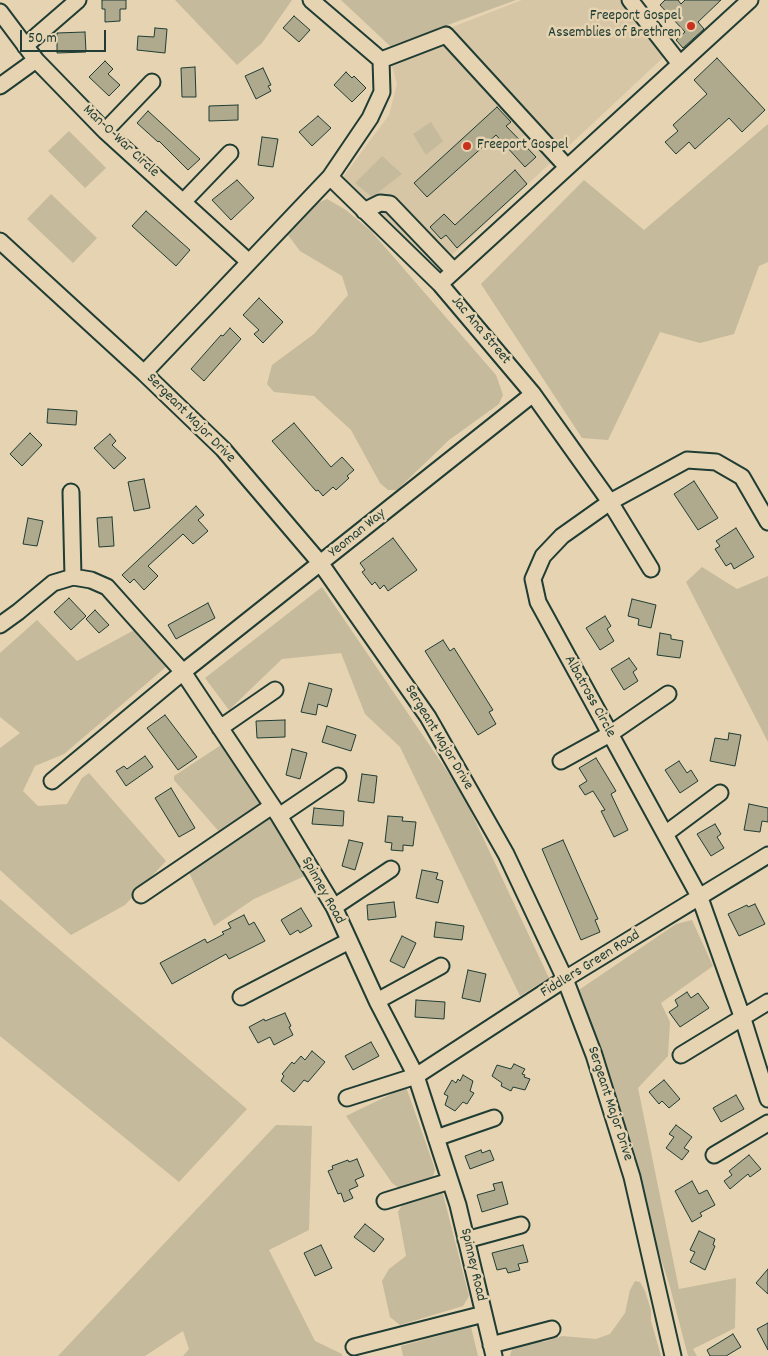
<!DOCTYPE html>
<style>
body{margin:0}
#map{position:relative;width:768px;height:1356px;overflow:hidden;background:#e6d3b1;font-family:Dekko,sans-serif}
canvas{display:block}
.scale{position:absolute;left:20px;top:30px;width:86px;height:22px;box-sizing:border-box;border:2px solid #1f3d34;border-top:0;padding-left:6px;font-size:15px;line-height:18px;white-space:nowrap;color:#1f3d34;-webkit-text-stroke:4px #e6d3b1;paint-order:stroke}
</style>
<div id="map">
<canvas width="768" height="1356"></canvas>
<div class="scale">50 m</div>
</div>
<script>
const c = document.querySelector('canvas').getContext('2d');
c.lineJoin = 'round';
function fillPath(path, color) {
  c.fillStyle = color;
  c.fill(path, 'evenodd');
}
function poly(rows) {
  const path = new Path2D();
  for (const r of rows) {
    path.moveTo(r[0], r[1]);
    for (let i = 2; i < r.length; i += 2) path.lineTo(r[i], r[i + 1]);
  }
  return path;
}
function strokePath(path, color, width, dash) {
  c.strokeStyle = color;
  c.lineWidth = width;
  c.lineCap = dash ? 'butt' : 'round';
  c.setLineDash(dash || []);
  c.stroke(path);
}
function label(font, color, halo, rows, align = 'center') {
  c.font = font + ' Dekko,sans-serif';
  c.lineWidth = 5;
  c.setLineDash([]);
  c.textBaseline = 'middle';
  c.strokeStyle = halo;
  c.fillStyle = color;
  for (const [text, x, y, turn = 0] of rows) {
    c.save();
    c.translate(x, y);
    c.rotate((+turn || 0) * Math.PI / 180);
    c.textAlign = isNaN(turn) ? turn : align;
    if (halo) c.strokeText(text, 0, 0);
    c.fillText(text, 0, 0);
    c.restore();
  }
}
fillPath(poly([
 [522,0,623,0,667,54,438,268,343,177,389,115,397,84,388,52]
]), '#d6c6a6');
fillPath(poly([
 [175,0,292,0,262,43,237,65],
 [341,0,516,0,390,46],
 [431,122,443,141,426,155,413,134],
 [768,124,768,262,759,266,734,334,700,343,660,332,608,440,582,438,481,284,584,180,644,230],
 [69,131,106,168,85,188,48,151],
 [382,156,402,174,372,197,355,183],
 [51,194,97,238,73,263,27,219],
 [327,199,346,210,371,231,496,375,503,395,499,404,449,440,397,490,388,490,380,483,351,430,314,396,274,392,267,384,272,365,314,334,348,295,342,276,300,251,288,235,291,225,308,207],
 [702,567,737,589,768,576,768,742,686,582],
 [322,587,462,793,549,978,520,996,400,747,365,714,341,653,282,659,229,710,205,678],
 [37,620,77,661,138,628,167,666,64,754,35,766,23,791,38,806,67,804,82,778,89,773,166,861,125,905,71,935,0,870,0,748,20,733,0,717,0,653],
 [221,745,283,829,307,875,254,899,214,926,187,868,228,842,174,780,174,776],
 [0,899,247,1109,179,1182,0,1036],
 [692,920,713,966,661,1003,670,1022,668,1056,638,1088,679,1289,736,1278,735,1328,693,1349,697,1356,688,1356,670,1287,576,992,676,924],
 [406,1087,435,1169,432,1180,403,1191,392,1183,346,1116],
 [276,1125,312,1126,309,1230,269,1250,315,1341,342,1354,342,1356,183,1356,189,1349,183,1331,145,1356,58,1356],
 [438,1191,443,1194,469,1296,463,1306,400,1325,390,1317,382,1281,389,1269,406,1256,398,1212,404,1201],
 [635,1281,640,1282,645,1291,651,1310,651,1321,661,1356,510,1356,512,1349,529,1342,544,1342,562,1336,596,1339,610,1334,625,1313,630,1290],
 [471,1327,478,1356,403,1356,401,1346]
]), '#c5ba9c');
const building = poly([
 [102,0,126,0,126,9,120,9,120,21,105,22,105,9,102,9,102,0],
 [665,0,678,0,681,4,685,0,721,0,698,22,704,29,683,48,676,40,685,32,660,5,665,0],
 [294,16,310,30,299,42,283,28,294,16],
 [155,28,167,29,165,53,137,50,138,36,154,37,155,28],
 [85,32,86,52,57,53,57,33,85,32],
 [717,58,765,110,742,132,729,118,695,149,689,142,676,154,665,142,678,131,673,125,707,94,694,80,717,58],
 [105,61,113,69,108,74,120,85,109,96,89,77,105,61],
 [195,67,196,97,182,97,181,68,195,67],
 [263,68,271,85,268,86,271,91,256,99,245,76,263,68],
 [346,72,352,78,354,76,366,88,352,102,334,85,346,72],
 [238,105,238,120,209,121,209,106,238,105],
 [497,107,511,122,506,126,536,157,525,167,496,135,427,197,414,183,497,107],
 [148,111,200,159,188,170,159,141,158,142,137,123,148,111],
 [318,116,331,128,312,146,299,132,318,116],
 [262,137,278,139,273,167,258,165,262,137],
 [515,170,527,184,457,248,446,235,441,239,430,227,444,214,455,225,515,170],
 [237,180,254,198,231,220,212,200,237,180],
 [146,211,190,250,176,266,132,226,146,211],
 [259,298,283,322,263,343,254,334,259,330,243,315,259,298],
 [230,328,241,339,204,381,191,369,221,335,223,336,230,328],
 [48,409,77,411,76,425,47,423,48,409],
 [294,423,331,467,342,457,354,470,347,476,349,478,336,490,333,487,323,496,318,490,316,491,272,441,294,423],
 [30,433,42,445,22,466,10,454,30,433],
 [110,434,116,441,112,445,126,458,114,469,94,448,110,434],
 [144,479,150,508,134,511,128,482,144,479],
 [694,481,718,518,698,530,674,494,694,481],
 [196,506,204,515,198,520,208,531,193,544,183,534,148,566,158,576,144,590,134,579,130,583,122,575,196,506],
 [112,517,114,546,99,547,97,518,112,517],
 [28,518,43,521,37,546,23,544,28,518],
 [736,528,754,557,734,569,731,563,726,566,715,549,720,546,716,541,736,528],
 [393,538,417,570,388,591,384,585,380,589,375,582,372,585,362,572,365,570,360,563,393,538],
 [69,598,86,616,71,630,54,612,69,598],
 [632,599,656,605,651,628,638,625,639,619,628,616,632,599],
 [208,603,215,618,176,639,168,625,208,603],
 [95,610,109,625,99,633,86,619,95,610],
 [605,616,611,626,607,629,614,641,600,650,586,628,605,616],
 [660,633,671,635,671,639,683,641,680,658,657,655,660,633],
 [443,640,450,651,454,648,493,710,489,712,496,724,478,735,425,651,443,640],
 [629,658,637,669,633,672,638,681,624,690,611,669,629,658],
 [309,683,332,689,327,707,318,704,316,715,301,712,309,683],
 [165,715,197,757,178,770,147,728,165,715],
 [285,720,285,737,257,738,256,721,285,720],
 [327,726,356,735,351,751,322,742,327,726],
 [729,733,741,735,735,766,710,761,715,738,728,740,729,733],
 [292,749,307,753,300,779,286,775,292,749],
 [145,756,153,767,126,786,116,771,124,766,127,769,145,756],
 [596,758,616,791,611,794,628,830,614,837,601,811,605,810,593,791,585,795,579,786,587,781,579,768,596,758],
 [679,761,687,773,691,770,698,781,680,793,665,770,679,761],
 [362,774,377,776,374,803,358,801,362,774],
 [171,788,195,828,179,837,155,798,171,788],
 [749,804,768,808,768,822,762,821,760,832,744,830,749,804],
 [314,808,344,811,343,826,312,824,314,808],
 [388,816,403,817,402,821,416,822,413,846,403,845,403,851,391,850,392,843,385,842,388,816],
 [715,824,721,834,717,837,724,848,711,856,697,834,715,824],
 [349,840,363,843,355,870,342,866,349,840],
 [563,840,598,919,595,920,600,932,581,940,542,849,563,840],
 [422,870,438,873,436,879,443,881,438,903,416,898,422,870],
 [394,902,396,917,368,920,367,905,394,902],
 [755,904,765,924,739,936,728,914,747,905,748,907,755,904],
 [301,908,312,926,300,933,298,930,290,935,281,920,301,908],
 [244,915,249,925,254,922,265,941,229,959,226,954,172,984,160,963,205,939,207,943,224,934,222,932,231,928,228,923,244,915],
 [436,922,464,926,462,940,434,937,436,922],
 [402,936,416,943,404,968,390,961,402,936],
 [468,970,486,974,480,1002,462,998,468,970],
 [687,992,691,998,698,993,709,1008,680,1027,669,1012,678,1006,675,1000,687,992],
 [416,1000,445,1002,444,1019,415,1017,416,1000],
 [285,1013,291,1026,289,1027,293,1035,274,1045,270,1037,258,1043,249,1027,264,1019,265,1021,285,1013],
 [371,1042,379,1056,353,1070,345,1056,371,1042],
 [312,1051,325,1062,308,1082,304,1080,294,1092,281,1081,284,1076,282,1074,292,1062,294,1064,301,1056,305,1060,312,1051],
 [514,1064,525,1069,522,1074,525,1075,524,1077,530,1079,525,1090,513,1087,511,1091,501,1086,502,1083,492,1076,497,1065,511,1069,514,1064],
 [463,1075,473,1081,470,1091,474,1093,467,1104,463,1102,455,1111,445,1105,448,1096,444,1094,452,1080,456,1083,458,1079,460,1081,463,1075],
 [664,1080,680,1099,669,1108,662,1101,659,1104,649,1092,664,1080],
 [736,1095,744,1109,721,1122,713,1108,736,1095],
 [676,1125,692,1137,684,1148,689,1151,682,1160,666,1148,674,1137,669,1134,676,1125],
 [481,1150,482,1153,490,1150,494,1160,470,1169,465,1156,481,1150],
 [749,1155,761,1169,750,1177,748,1174,730,1189,724,1181,732,1175,729,1171,749,1155],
 [357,1159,364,1176,355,1180,358,1186,349,1190,353,1198,344,1202,341,1193,338,1194,328,1171,333,1169,332,1166,348,1160,349,1162,357,1159],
 [692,1181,699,1194,707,1190,715,1205,700,1213,702,1216,692,1222,675,1191,692,1181],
 [502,1182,508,1204,482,1212,477,1195,495,1190,493,1184,502,1182],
 [365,1224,384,1239,374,1252,354,1237,365,1224],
 [699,1231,715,1239,713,1245,715,1246,705,1270,690,1262,695,1252,690,1250,699,1231],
 [321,1245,332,1268,315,1276,304,1253,321,1245],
 [523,1245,528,1262,518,1264,520,1270,508,1273,506,1268,497,1270,492,1253,523,1245],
 [768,1269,768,1294,756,1283,768,1269],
 [768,1323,768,1350,757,1329,768,1323],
 [733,1334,741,1347,726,1356,710,1356,707,1350,733,1334]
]);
fillPath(building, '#afa98e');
strokePath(building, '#1f3d34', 1);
const minor = poly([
 [630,0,680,64],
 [0,12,36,60,105,131,249,262],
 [25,46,78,0],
 [381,60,446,35,567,167],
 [0,86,36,60],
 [105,131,152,82],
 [330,177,440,284,533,394,610,502,651,569],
 [184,201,230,153],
 [364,211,380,203,390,204,454,271],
 [0,241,144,373,223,449,321,564,428,717,506,854,565,979,594,1055,632,1177,673,1356],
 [440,284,750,0],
 [144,373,330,177,370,118,382,92,381,60,311,0],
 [71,492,73,577],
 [768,522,742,477,716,462,687,460,610,502,562,536,543,556,533,579,538,602,700,898,743,1019,768,1099],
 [0,625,18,612,53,583,73,577,91,580,107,587,183,672,279,816,334,907,377,1001,416,1076,458,1205,494,1356],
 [220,728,275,690],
 [561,761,610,734,668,694],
 [52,781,183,672,533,394],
 [279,816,338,776],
 [665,834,720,793],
 [141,895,272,806],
 [334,907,391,869],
 [241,997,349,941],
 [377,1001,441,966],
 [681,1055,768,1002],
 [347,1098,416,1076,565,979,768,855],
 [436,1138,494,1118],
 [714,1155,768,1123],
 [385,1201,450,1181],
 [466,1240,521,1225],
 [491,1345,552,1329],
 [354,1347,484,1314]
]);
strokePath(minor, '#1f3d34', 19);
strokePath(minor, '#e6d3b1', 15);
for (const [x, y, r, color] of [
 [691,26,5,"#c8321e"],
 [467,146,5,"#c8321e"]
]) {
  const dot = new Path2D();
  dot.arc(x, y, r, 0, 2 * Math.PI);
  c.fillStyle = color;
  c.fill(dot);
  strokePath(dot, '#e6d3b1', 2);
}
label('15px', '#1f3d34', '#e6d3b1', [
 ["Freeport Gospel",681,17],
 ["Assemblies of Brethren",681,34],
 ["Freeport Gospel",477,146,"left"]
], 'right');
label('15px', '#1f3d34', '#e6d3b1', [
 ["Man-O-War Circle",120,142,43],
 ["Jac Ana Street",480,331,50],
 ["Sergeant Major Drive",190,419,45],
 ["Yeoman Way",358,534,-39],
 ["Albatross Circle",589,697,61],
 ["Sergeant Major Drive",438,738,59],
 ["Spinney Road",322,891,61],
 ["Fiddlers Green Road",591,965,-32],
 ["Sergeant Major Drive",609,1104,72],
 ["Spinney Road",472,1265,77]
]);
</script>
